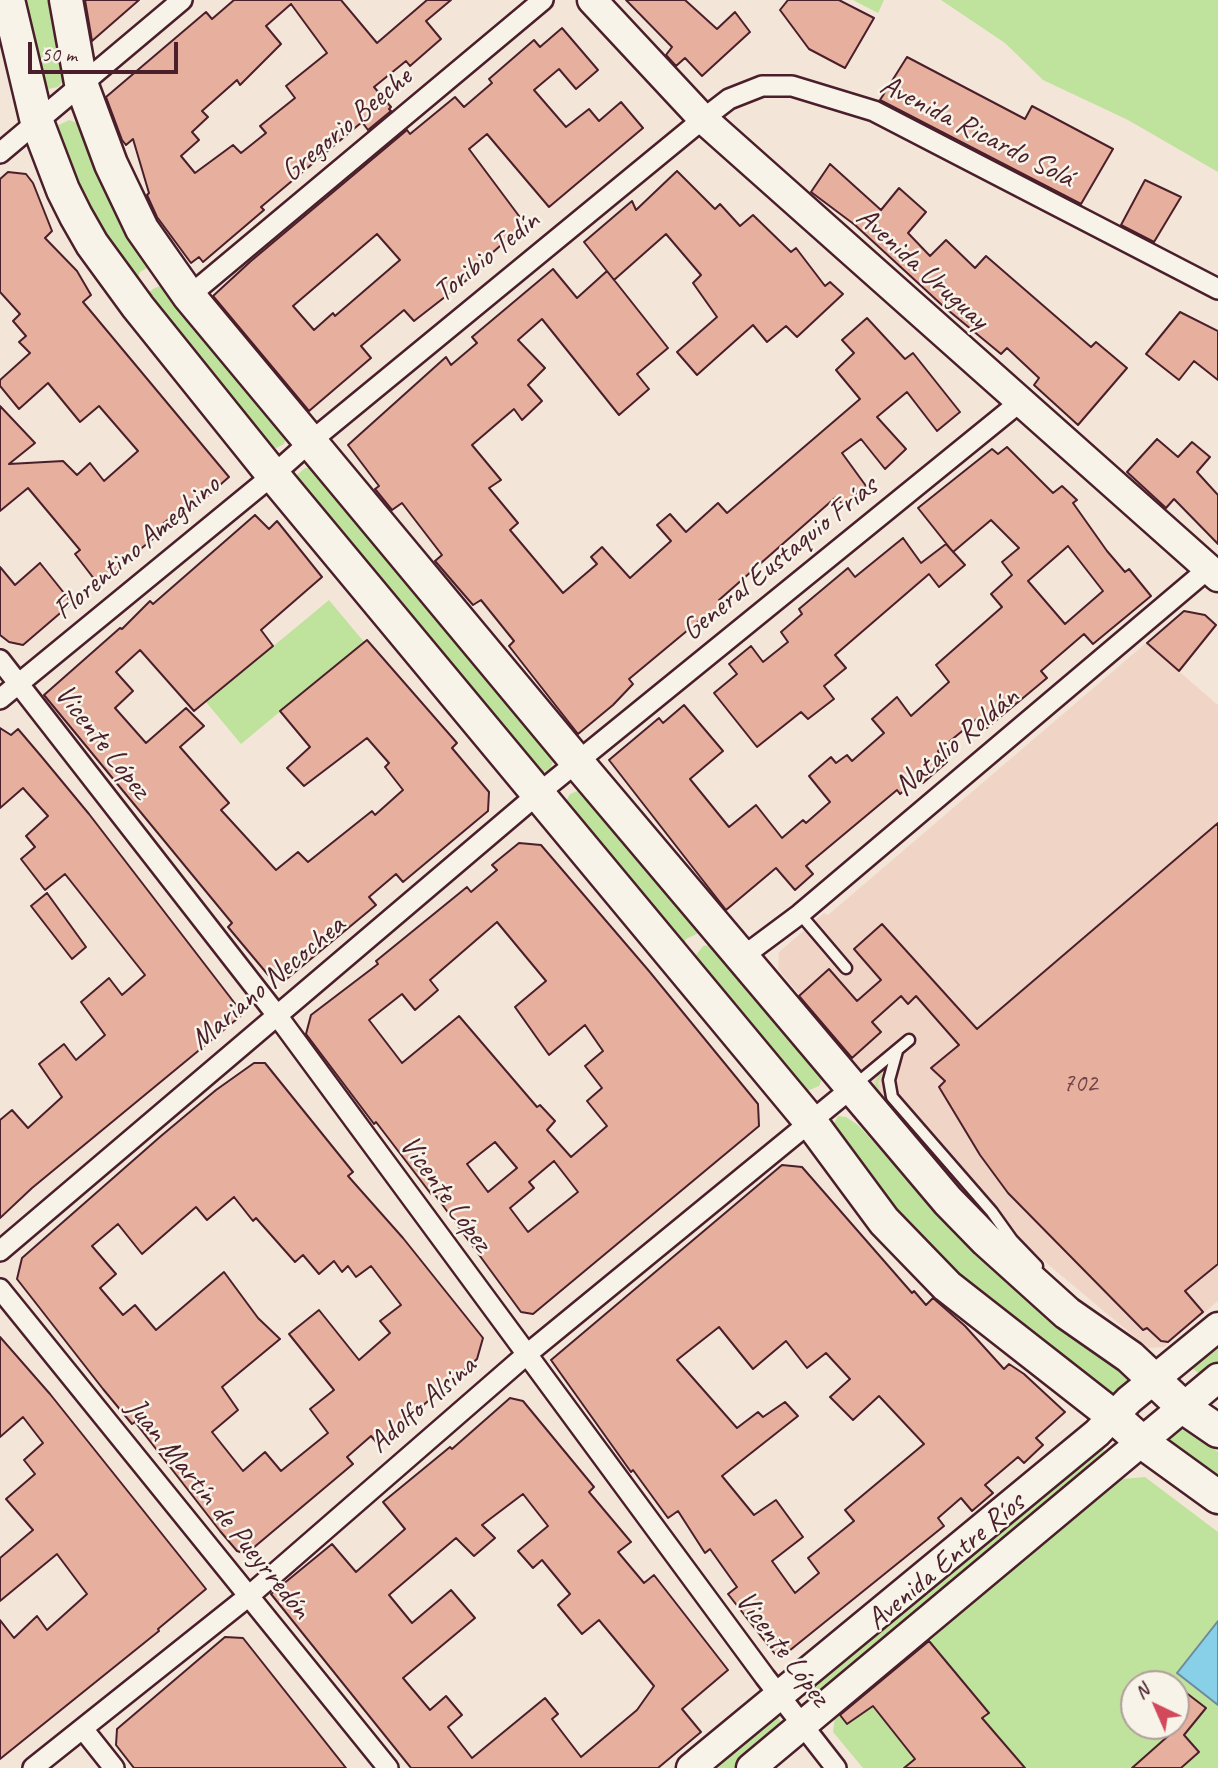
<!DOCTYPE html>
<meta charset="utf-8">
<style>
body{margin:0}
#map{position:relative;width:1218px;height:1768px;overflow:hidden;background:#f4e5d9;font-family:Caveat,sans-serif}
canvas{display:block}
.north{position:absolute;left:1120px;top:1670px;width:70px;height:70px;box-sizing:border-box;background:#f7f3e8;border:2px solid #b29e9c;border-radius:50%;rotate:316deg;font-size:19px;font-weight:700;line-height:28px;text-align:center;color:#4a1f2b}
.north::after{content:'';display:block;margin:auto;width:24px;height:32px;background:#d1495b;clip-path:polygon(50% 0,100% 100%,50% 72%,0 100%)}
.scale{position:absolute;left:28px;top:42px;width:150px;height:32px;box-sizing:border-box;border:4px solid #4a1f2b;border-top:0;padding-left:9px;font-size:21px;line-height:24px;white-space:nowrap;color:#4a1f2b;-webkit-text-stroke:5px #f7f3e8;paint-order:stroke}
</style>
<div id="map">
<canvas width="1218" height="1768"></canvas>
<div class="north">N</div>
<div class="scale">50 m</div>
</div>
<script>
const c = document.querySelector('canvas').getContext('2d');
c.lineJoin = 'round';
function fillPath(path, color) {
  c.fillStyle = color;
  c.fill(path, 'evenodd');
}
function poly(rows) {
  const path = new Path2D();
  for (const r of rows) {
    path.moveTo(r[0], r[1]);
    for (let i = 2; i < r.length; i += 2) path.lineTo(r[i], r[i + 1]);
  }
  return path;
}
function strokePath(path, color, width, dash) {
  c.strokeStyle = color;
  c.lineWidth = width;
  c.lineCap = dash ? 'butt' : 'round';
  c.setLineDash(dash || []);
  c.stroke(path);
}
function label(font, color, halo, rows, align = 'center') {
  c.font = font + ' Caveat,sans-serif';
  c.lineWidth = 5;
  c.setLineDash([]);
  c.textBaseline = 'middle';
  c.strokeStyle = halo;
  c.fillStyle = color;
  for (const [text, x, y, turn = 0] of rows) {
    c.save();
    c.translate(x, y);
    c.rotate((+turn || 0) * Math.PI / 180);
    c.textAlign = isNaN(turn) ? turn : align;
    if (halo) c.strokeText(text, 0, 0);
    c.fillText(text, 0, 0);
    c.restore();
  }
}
fillPath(poly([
 [1146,643,1218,705,1218,1301,1164,1347,1148,1348,1038,1256,1002,1222,884,1097,778,969,779,952,824,913,828,915]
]), '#f0d5c7');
fillPath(poly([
 [18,0,56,0,65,79,58,87,48,89,39,80],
 [853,0,884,0,878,13],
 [941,0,1218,0,1218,172,1128,120,1043,80,1005,43],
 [69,120,80,124,155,267,147,268,140,272,134,286,98,235,54,138,57,126],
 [162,285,287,436,284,444,272,450,147,294,153,289],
 [305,468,315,468,554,759,550,769,540,773,293,486,297,475],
 [329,600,364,642,241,744,206,702],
 [580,790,591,795,705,930,686,939,681,951,565,803,570,794],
 [714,944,823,1077,819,1086,803,1093,694,958,703,946],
 [879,1073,882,1075,878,1082,880,1094,946,1170,942,1173,873,1089],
 [838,1116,846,1117,858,1125,889,1159,902,1166,1119,1367,1128,1377,1128,1384,1123,1392,1112,1396,996,1310,954,1270,890,1204,834,1133,833,1125],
 [955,1186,972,1195,989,1213,1004,1238],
 [1218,1333,1218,1371,1211,1377,1200,1374,1190,1367],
 [1175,1427,1186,1428,1218,1452,1218,1482,1171,1446,1165,1438],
 [1098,1443,1108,1455,811,1704,801,1691],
 [1145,1477,1218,1532,1218,1768,863,1768,833,1732,835,1717,1122,1479],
 [1134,1684,1176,1684,1176,1726,1134,1726],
 [774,1713,784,1725,733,1768,708,1768]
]), '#bfe39c');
const water = poly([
 [1218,1621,1218,1705,1177,1673,1218,1621]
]);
fillPath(water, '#87d0e7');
strokePath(water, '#6f899c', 2);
const building = poly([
 [85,0,139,0,92,41,85,0],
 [234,0,341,0,377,43,427,0,451,0,426,21,441,39,410,66,406,61,374,87,391,107,389,109,391,111,368,130,362,122,261,207,264,210,203,262,199,257,191,263,157,217,147,195,149,193,133,139,126,145,122,140,106,97,206,12,212,19,234,0],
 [291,4,327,53,286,86,295,98,260,126,266,133,241,153,233,145,195,173,181,156,199,140,192,132,208,117,202,111,237,80,240,85,281,44,266,26,291,4],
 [626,0,685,0,717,29,735,12,750,32,702,76,685,58,676,66,666,55,672,47,626,0],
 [788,0,839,0,874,18,845,68,809,49,780,10,788,0],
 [562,28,598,70,576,89,559,69,534,90,566,127,589,109,599,121,621,102,643,128,549,207,487,134,469,149,525,224,483,261,486,265,414,321,404,310,361,346,371,358,309,411,213,296,251,261,407,130,410,134,455,97,464,107,492,83,489,79,534,40,540,47,562,28],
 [377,234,400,260,335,316,333,313,314,330,293,306,377,234],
 [907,57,1025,119,1032,106,1113,149,1081,204,880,100,907,57],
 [830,164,881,210,899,188,926,212,908,233,930,256,946,240,975,268,986,256,1091,347,1096,342,1127,368,1078,425,1034,385,1039,378,1007,348,1001,354,943,306,855,225,811,192,830,164],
 [677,171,715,209,720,204,740,226,753,215,791,252,796,248,825,286,830,282,843,294,797,337,786,326,767,342,753,325,697,375,677,352,717,317,693,283,701,275,666,234,614,280,584,242,632,201,636,210,677,171],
 [8,172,26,174,33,183,52,231,45,238,77,271,91,295,83,302,229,477,189,512,184,506,151,534,154,538,98,584,75,554,80,550,28,488,0,511,0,406,35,443,9,464,63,461,77,475,90,463,104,481,138,451,99,406,80,422,48,383,19,409,0,386,0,380,30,353,19,342,26,336,13,321,20,314,0,292,0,179,8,172],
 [1145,180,1181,197,1154,242,1121,225,1145,180],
 [553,269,577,298,607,271,668,348,637,374,649,389,619,415,542,319,518,340,545,368,528,385,542,401,522,420,514,409,472,445,501,480,489,488,518,523,510,530,563,593,597,564,591,557,602,547,630,578,671,541,657,525,670,514,686,532,718,503,727,513,860,399,836,370,854,353,842,340,867,318,905,359,913,353,960,412,937,431,907,392,877,417,906,449,885,469,861,439,842,453,866,486,843,505,836,497,719,600,724,607,704,624,700,620,629,679,633,684,613,705,578,734,509,646,514,641,481,600,473,605,435,561,442,555,402,503,392,510,375,489,379,486,348,445,446,357,451,365,477,343,472,337,553,269],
 [1180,312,1218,331,1218,380,1194,361,1179,380,1146,354,1180,312],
 [1157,439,1178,457,1192,442,1210,457,1197,472,1218,495,1218,544,1174,499,1166,508,1127,472,1157,439],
 [1007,447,1053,493,1062,486,1077,500,1073,503,1107,551,1125,572,1129,569,1151,596,1093,644,1084,634,1041,671,1047,678,987,728,978,718,938,751,947,762,923,783,919,778,900,794,897,790,806,866,813,874,795,890,776,868,726,910,609,760,659,718,663,723,684,705,723,751,690,779,729,827,756,805,782,838,803,820,806,823,830,802,809,776,831,757,836,763,847,755,852,761,884,733,872,719,897,697,911,716,949,682,936,665,1002,607,991,594,1012,575,1002,562,1019,548,991,520,953,552,918,508,992,449,998,454,1007,447],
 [1068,546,1103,591,1065,624,1028,581,1068,546],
 [255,515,269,529,277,521,322,577,261,630,273,646,194,711,140,650,116,672,133,691,115,708,146,743,186,708,204,726,180,747,229,803,221,810,276,870,298,852,308,862,372,811,375,815,403,790,385,767,389,763,367,738,304,786,287,768,310,747,280,711,367,640,457,743,452,748,489,792,488,811,403,882,396,874,369,897,376,905,283,982,269,976,228,927,232,923,44,695,120,628,122,629,150,601,153,604,255,515],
 [903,538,921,563,946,544,965,565,939,587,929,574,835,655,846,668,824,686,834,699,808,719,801,712,757,747,714,693,737,674,729,664,751,646,763,662,788,642,781,632,802,614,799,609,848,568,855,577,903,538],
 [40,563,72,603,23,645,9,642,0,635,0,567,15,585,40,563],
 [1184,611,1205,615,1216,625,1179,671,1147,643,1184,611],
 [0,728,11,735,18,729,41,756,89,814,243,1014,32,1188,0,1218,0,1120,12,1110,28,1128,62,1097,39,1064,64,1044,76,1060,105,1035,81,1002,109,978,122,995,145,975,65,874,45,890,21,859,35,847,26,836,48,816,23,788,0,808,0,728],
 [1218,823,1218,1264,1185,1291,1203,1312,1168,1342,1161,1341,1147,1328,1143,1330,1008,1193,980,1155,939,1087,945,1081,931,1068,959,1045,916,996,908,1004,901,996,872,1022,881,1032,852,1058,799,996,829,969,857,1001,881,980,854,949,882,924,977,1029,1218,823],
 [519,843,541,845,649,971,758,1104,759,1126,533,1314,521,1312,433,1192,431,1194,376,1122,374,1124,306,1034,311,1015,378,964,376,961,467,887,471,892,497,870,492,865,519,843],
 [497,922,546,981,515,1007,549,1055,585,1025,603,1051,585,1066,602,1088,587,1101,607,1126,571,1157,547,1130,555,1121,540,1105,537,1107,459,1016,402,1063,369,1020,402,994,415,1010,438,990,430,980,497,922],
 [495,1142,517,1168,488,1192,467,1164,495,1142],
 [554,1161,578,1192,528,1232,510,1208,534,1188,529,1182,554,1161],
 [47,893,86,947,72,959,31,906,47,893],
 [254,1063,265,1063,353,1172,348,1176,403,1238,483,1338,477,1359,378,1444,371,1436,347,1457,353,1464,246,1554,237,1551,220,1531,135,1422,132,1424,103,1389,17,1279,22,1258,161,1136,216,1090,254,1063],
 [234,1197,253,1221,256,1218,295,1262,303,1255,319,1274,334,1261,342,1272,348,1266,356,1277,371,1266,401,1305,380,1321,390,1333,359,1360,319,1310,289,1334,334,1390,310,1409,328,1433,281,1471,265,1452,243,1471,212,1432,238,1410,222,1387,280,1339,258,1318,224,1272,156,1330,135,1305,123,1315,100,1288,116,1274,92,1246,118,1224,142,1254,196,1207,207,1220,234,1197],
 [782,1165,802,1167,912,1293,914,1291,926,1305,933,1298,965,1326,1004,1369,1009,1364,1024,1374,1065,1412,1036,1438,1043,1445,1024,1463,1018,1457,985,1485,993,1493,972,1511,961,1498,938,1518,944,1526,789,1651,775,1654,728,1594,737,1587,710,1549,705,1553,678,1511,668,1518,633,1470,631,1472,551,1360,782,1165],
 [719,1327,753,1369,786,1341,807,1368,826,1353,850,1379,830,1397,853,1420,879,1396,924,1444,845,1510,854,1521,808,1558,819,1573,795,1593,772,1561,803,1537,776,1500,754,1515,722,1476,798,1416,785,1402,763,1417,758,1412,737,1428,677,1360,719,1327],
 [0,1337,50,1394,206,1589,158,1629,159,1631,0,1759,0,1620,14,1638,37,1616,47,1630,87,1594,57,1554,0,1601,0,1558,33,1530,6,1499,35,1474,24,1460,43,1443,23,1417,0,1437,0,1337],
 [510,1398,523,1401,594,1487,589,1492,631,1542,618,1552,644,1583,654,1575,728,1670,682,1709,701,1732,658,1768,411,1768,271,1594,332,1544,356,1572,405,1529,383,1502,450,1447,452,1449,510,1398],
 [523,1494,548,1526,518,1551,533,1568,542,1560,570,1594,558,1605,582,1634,599,1620,654,1686,637,1710,581,1757,552,1719,558,1714,545,1698,472,1758,448,1727,462,1715,446,1696,430,1710,403,1678,475,1618,451,1590,412,1623,389,1595,456,1538,474,1556,495,1538,482,1525,523,1494],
 [225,1637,243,1638,346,1768,134,1768,116,1745,117,1729,225,1637],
 [929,1641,989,1713,982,1718,1025,1768,904,1768,915,1759,873,1706,847,1724,840,1715,929,1641],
 [1176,1685,1206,1708,1184,1735,1199,1752,1181,1768,1132,1768,1176,1729,1176,1685]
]);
fillPath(building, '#e7af9d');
strokePath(building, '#4a1f2b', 2);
const lane = poly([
 [800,914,846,968],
 [897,1051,889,1080,892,1097,992,1212,1012,1240,1037,1266],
 [856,1084,909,1040]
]);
const street = poly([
 [0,153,182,0],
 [189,296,543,0],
 [0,660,276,1014,765,1677,836,1768],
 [0,699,273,475,310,442,703,119,729,99,762,86,792,86,874,111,1218,289],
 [740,952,753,949,800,914,1208,569],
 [0,1251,539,793,1020,402],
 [0,1289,388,1768],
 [83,1729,114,1768],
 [33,1768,250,1595,526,1355,853,1087]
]);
const secondary = poly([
 [592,0,703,119,1218,577],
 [691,1768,1097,1433,1129,1400,1218,1327],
 [751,1768,1218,1378]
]);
const primary = poly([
 [8,0,37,122,63,190,76,216,92,244,138,307,273,475,810,1121,884,1221,947,1286,1113,1416,1142,1442,1218,1497],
 [66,0,81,83,111,164,142,229,189,296,577,762,948,1201,986,1240,1067,1313,1130,1357,1183,1407,1218,1431]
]);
strokePath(lane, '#4a1f2b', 15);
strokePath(street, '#4a1f2b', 24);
strokePath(secondary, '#4a1f2b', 33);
strokePath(primary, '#4a1f2b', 37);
strokePath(lane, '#f7f3e8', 10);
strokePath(street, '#f7f3e8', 19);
strokePath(secondary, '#f7f3e8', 28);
strokePath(primary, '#f7f3e8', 32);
label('26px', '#714348', null, [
 ["702",1080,1084]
]);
label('30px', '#4a1f2b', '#f7f3e8', [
 ["Gregorio Beeche",347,125,-40],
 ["Avenida Ricardo Solá",977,132,27],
 ["Toribio Tedín",487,257,-39],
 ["Avenida Uruguay",922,269,42],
 ["Florentino Ameghino",137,548,-40],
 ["General Eustaquio Frías",780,559,-39],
 ["Vicente López",102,742,52],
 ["Natalio Roldán",957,742,-40],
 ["Mariano Necochea",268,983,-40],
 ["Vicente López",445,1194,54],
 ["Adolfo Alsina",423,1405,-41],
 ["Juan Martín de Pueyrredón",218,1509,51],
 ["Avenida Entre Ríos",946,1562,-40],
 ["Vicente López",782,1649,53]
]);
</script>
